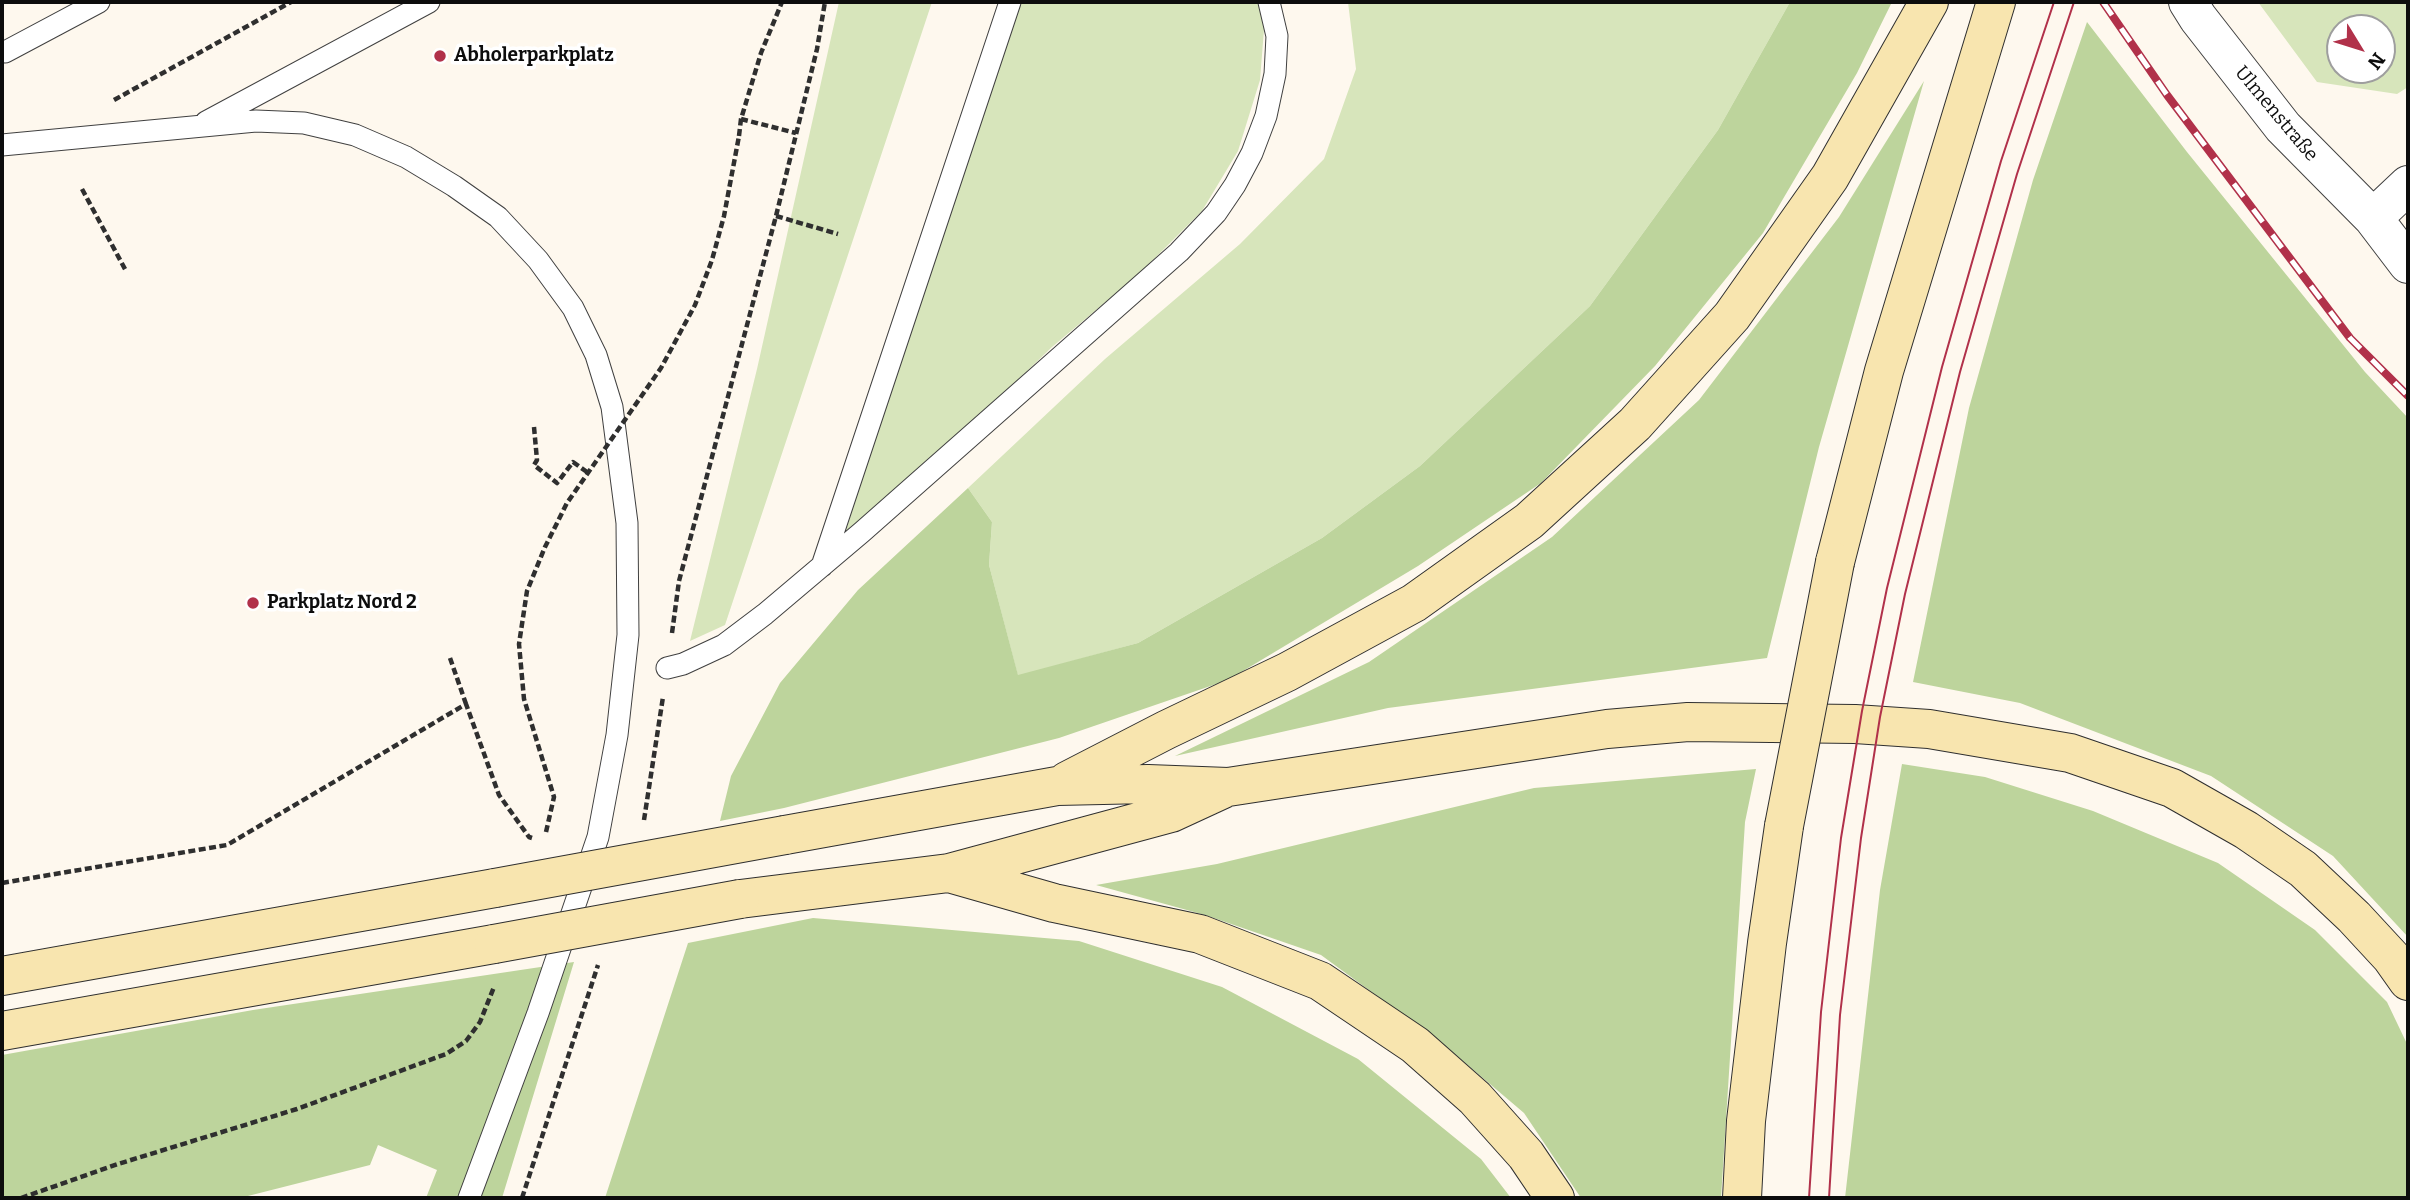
<!DOCTYPE html>
<meta charset="utf-8">
<style>
body{margin:0}
#map{position:relative;width:2410px;height:1200px;overflow:hidden;background:#fef8ee;font-family:Bitter,serif}
canvas{display:block}
.frame{position:absolute;inset:0;border:4px solid #0d0d0d;pointer-events:none}
.north{position:absolute;left:2326px;top:14px;width:70px;height:70px;box-sizing:border-box;background:#fff;border:2px solid #9e9e9e;border-radius:50%;rotate:128deg;font-size:19px;font-weight:700;line-height:28px;text-align:center;color:#0d0d0d}
.north::after{content:'';display:block;margin:auto;width:24px;height:32px;background:#b1314a;clip-path:polygon(50% 0,100% 100%,50% 72%,0 100%)}
</style>
<div id="map">
<canvas width="2410" height="1200"></canvas>
<div class="frame"></div>
<div class="north">N</div>
</div>
<script>
const c = document.querySelector('canvas').getContext('2d');
c.lineJoin = 'round';
function fillPath(path, color) {
  c.fillStyle = color;
  c.fill(path, 'evenodd');
}
function poly(rows) {
  const path = new Path2D();
  for (const r of rows) {
    path.moveTo(r[0], r[1]);
    for (let i = 2; i < r.length; i += 2) path.lineTo(r[i], r[i + 1]);
  }
  return path;
}
function strokePath(path, color, width, dash) {
  c.strokeStyle = color;
  c.lineWidth = width;
  c.lineCap = dash ? 'butt' : 'round';
  c.setLineDash(dash || []);
  c.stroke(path);
}
function label(font, color, halo, rows, align = 'center') {
  c.font = font + ' Bitter,serif';
  c.lineWidth = 7;
  c.setLineDash([]);
  c.textBaseline = 'middle';
  c.strokeStyle = halo;
  c.fillStyle = color;
  for (const [text, x, y, turn = 0] of rows) {
    c.save();
    c.translate(x, y);
    c.rotate((+turn || 0) * Math.PI / 180);
    c.textAlign = isNaN(turn) ? turn : align;
    if (halo) c.strokeText(text, 0, 0);
    c.fillText(text, 0, 0);
    c.restore();
  }
}
fillPath(poly([
 [839,2,932,2,725,625,690,641,757,369],
 [1018,2,1257,2,1265,17,1260,80,1238,151,1202,211,1140,273,1052,347,969,427,845,533,935,245],
 [1348,2,1790,2,1718,130,1590,306,1420,466,1322,538,1138,643,1018,676,989,565,992,522,968,488,1105,359,1240,244,1324,159,1356,69],
 [2258,2,2408,2,2408,87,2397,94,2317,82],
 [2340,28,2382,28,2382,70,2340,70]
]), '#d7e5bb');
fillPath(poly([
 [1790,2,1892,2,1857,73,1763,233,1655,366,1541,483,1418,566,1228,680,1059,738,784,808,720,821,731,776,780,683,858,590,968,488,992,522,989,565,1018,675,1138,643,1322,538,1420,466,1590,306,1718,130],
 [2087,22,2187,152,2365,372,2408,418,2408,937,2333,856,2211,776,2020,703,1913,682,1969,408,2033,180],
 [1924,81,1819,447,1767,658,1388,708,1175,756,1369,662,1552,537,1699,400,1839,217],
 [1902,764,1985,777,2093,811,2218,863,2315,930,2387,1002,2408,1046,2408,1198,1845,1198,1880,890],
 [1756,769,1745,822,1721,1198,1581,1198,1524,1113,1444,1045,1321,955,1205,915,1096,885,1217,864,1534,788],
 [813,918,1079,941,1222,987,1358,1059,1481,1159,1511,1198,605,1198,688,943],
 [574,962,502,1198,426,1198,437,1170,378,1145,370,1165,240,1198,2,1198,2,1055,253,1010]
]), '#bdd49c');
const lane = poly([
 [5,52,99,2],
 [206,122,429,2],
 [2,145,256,121,304,123,355,135,406,157,454,186,498,217,538,260,573,308,596,355,612,407,627,523,628,635,617,735,598,837,538,1013,469,1198],
 [822,566,1010,2],
 [667,668,683,664,724,645,765,614,862,532,1179,252,1216,213,1235,185,1252,153,1266,116,1275,74,1277,36,1269,2]
]);
const street = poly([
 [2188,2,2198,18,2283,127,2373,218,2408,264],
 [2373,218,2408,185]
]);
const secondary = poly([
 [1835,562,1884,371,1996,2],
 [1067,781,1166,730,1287,672,1414,603,1529,521,1635,424,1732,316,1830,177,1929,2],
 [785,835,1057,786,1148,784,1228,787,1607,729,1688,722,1855,724,1929,729,2070,753,2172,788,2246,830,2303,869,2354,917,2391,957,2408,981],
 [949,873,1054,903,1200,934,1320,981,1415,1045,1475,1098,1526,1155,1555,1198],
 [740,899,949,873,1171,813,1223,789],
 [2,976,495,888],
 [2,1031,494,944],
 [1742,1198,1746,1121,1767,943,1784,826]
]);
strokePath(lane, '#404040', 23);
strokePath(street, '#404040', 40);
strokePath(secondary, '#2f2f2f', 40);
strokePath(poly([
 [114,100,291,2],
 [741,119,796,133],
 [739,136,741,119,761,53,782,2],
 [82,189,126,271],
 [776,216,838,234],
 [534,427,537,460,534,465,557,483,573,462,587,472],
 [672,633,679,581,776,216,817,49,825,2],
 [450,658,466,704],
 [644,820,663,697],
 [2,883,227,845,466,704,499,795,529,837,532,838],
 [21,1198,118,1164,297,1109,446,1054,466,1041,480,1022,494,987],
 [522,1198,598,965]
]), '#2f2f2f', 4.5, [7, 3.5]);
strokePath(lane, '#fff', 21);
strokePath(street, '#fff', 38);
strokePath(secondary, '#f8e5af', 38);
strokePath(poly([
 [1809,1198,1821,1012,1841,838,1862,711,1887,588,1942,367,2001,161,2054,2],
 [1829,1198,1840,1015,1861,838,1880,717,1905,594,1960,372,2017,174,2074,2]
]), '#b1314a', 2);
const rail = poly([
 [2103,2,2167,95,2350,338,2408,396]
]);
strokePath(rail, '#b1314a', 8);
strokePath(rail, '#fff', 5, [16]);
const secondaryBridge = poly([
 [1784,826,1835,562],
 [495,888,785,835],
 [494,944,740,899]
]);
strokePath(secondaryBridge, '#2f2f2f', 40, []);
strokePath(poly([
 [546,832,554,797,524,699,519,644,527,591,545,547,567,503,661,368,695,305,712,260,724,216,739,136]
]), '#2f2f2f', 4.5, [7, 3.5]);
strokePath(secondaryBridge, '#f8e5af', 38);
for (const [x, y, r, color] of [
 [440,56,7,"#b1314a"],
 [253,603,7,"#b1314a"]
]) {
  const dot = new Path2D();
  dot.arc(x, y, r, 0, 2 * Math.PI);
  c.fillStyle = color;
  c.fill(dot);
  strokePath(dot, '#fff', 2.5);
}
label('bold 19px', '#0d0d0d', '#fff', [
 ["Abholerparkplatz",454,56],
 ["Parkplatz Nord 2",267,603]
], 'left');
label('19px', '#0d0d0d', '#fff', [
 ["Ulmenstraße",2276,114,50]
]);
</script>
